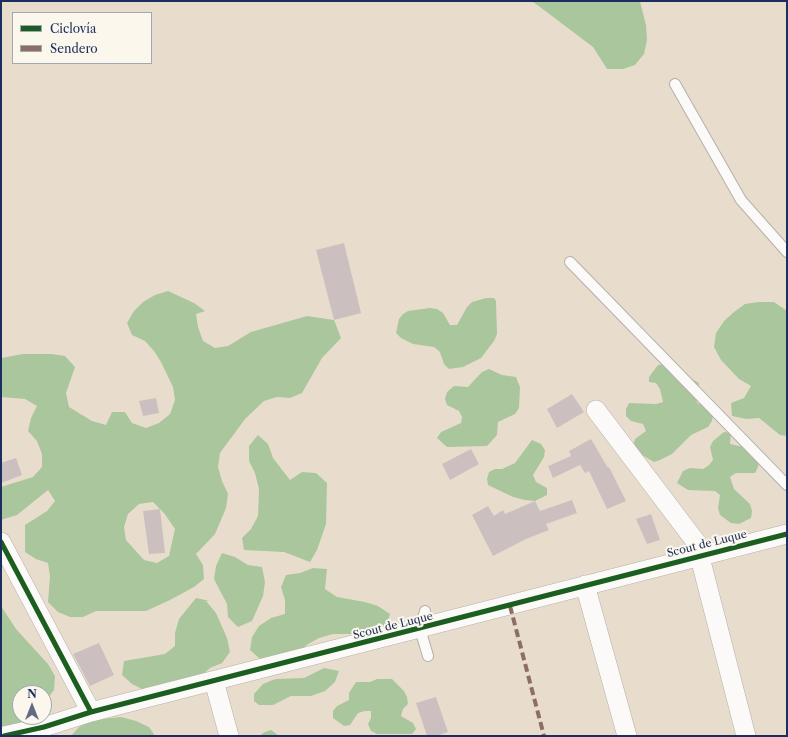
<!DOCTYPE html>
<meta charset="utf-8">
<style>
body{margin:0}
#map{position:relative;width:788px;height:737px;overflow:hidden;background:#e8ddcd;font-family:"Libre Caslon Text",serif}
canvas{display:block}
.frame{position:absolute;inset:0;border:2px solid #1b2f5e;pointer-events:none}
.legend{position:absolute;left:12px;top:12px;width:140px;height:52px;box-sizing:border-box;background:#fbf7ec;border:1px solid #a1a7b3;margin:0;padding:5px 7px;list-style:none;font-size:12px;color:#1b2f5e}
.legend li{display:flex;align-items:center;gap:8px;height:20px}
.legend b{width:20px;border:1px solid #a1a7b3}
.north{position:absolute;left:12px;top:685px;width:40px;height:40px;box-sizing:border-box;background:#fbf7ec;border:1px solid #a1a7b3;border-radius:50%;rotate:0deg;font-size:11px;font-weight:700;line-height:16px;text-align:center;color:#1b2f5e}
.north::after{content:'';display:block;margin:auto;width:14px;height:18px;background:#636c85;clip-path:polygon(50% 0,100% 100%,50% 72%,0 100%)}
</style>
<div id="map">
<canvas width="788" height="737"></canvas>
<div class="frame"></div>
<ul class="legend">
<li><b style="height:5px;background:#1b5e20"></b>Ciclovía</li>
<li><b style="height:5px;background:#8d6e63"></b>Sendero</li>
</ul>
<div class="north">N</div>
</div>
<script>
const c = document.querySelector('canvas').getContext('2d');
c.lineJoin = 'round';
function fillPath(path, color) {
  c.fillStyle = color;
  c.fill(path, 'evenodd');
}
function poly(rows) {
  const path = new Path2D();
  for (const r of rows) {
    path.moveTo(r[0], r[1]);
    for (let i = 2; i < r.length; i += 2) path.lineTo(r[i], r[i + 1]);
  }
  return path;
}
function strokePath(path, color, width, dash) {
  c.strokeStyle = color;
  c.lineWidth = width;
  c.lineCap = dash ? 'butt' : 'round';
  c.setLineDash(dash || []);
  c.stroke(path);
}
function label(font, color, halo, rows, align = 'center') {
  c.font = font + ' "Libre Caslon Text",serif';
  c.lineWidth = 4;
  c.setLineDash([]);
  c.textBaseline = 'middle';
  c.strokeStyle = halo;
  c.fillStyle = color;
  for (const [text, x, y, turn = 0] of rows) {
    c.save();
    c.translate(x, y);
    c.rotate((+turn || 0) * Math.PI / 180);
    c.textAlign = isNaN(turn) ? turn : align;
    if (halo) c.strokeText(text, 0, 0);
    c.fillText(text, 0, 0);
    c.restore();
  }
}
fillPath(poly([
 [532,1,640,1,646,25,647,40,644,54,635,65,623,69,607,69,593,47],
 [168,291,194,303,205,311,196,314,198,327,203,341,215,348,228,346,251,332,307,316,334,320,341,338,322,358,302,393,290,398,277,397,264,401,245,419,220,453,218,467,222,481,228,494,226,508,215,534,196,554,203,565,204,579,194,587,170,600,146,611,96,611,83,617,70,617,58,612,48,602,50,576,48,563,36,559,25,552,25,525,47,511,55,501,48,490,17,515,1,520,1,487,33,477,42,467,42,454,37,441,28,431,31,418,37,406,25,399,1,397,1,358,23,354,52,354,65,356,75,367,66,393,69,407,92,421,106,425,112,412,125,412,132,423,146,428,159,423,170,414,175,400,173,387,161,362,154,351,145,341,132,335,127,323,134,311,143,302,155,295],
 [153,502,164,513,175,529,169,556,157,563,144,560,126,540,124,527,128,514,139,504],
 [486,298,494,298,496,301,497,334,494,341,481,358,463,367,449,369,444,364,440,352,434,347,413,344,401,338,396,333,399,319,403,314,408,311,430,308,437,309,443,313,450,325,457,325,467,307,472,302],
 [759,302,774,302,787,311,787,436,780,435,759,418,746,419,732,416,731,403,744,398,751,386,739,379,721,360,714,347,716,333,724,321,734,312,745,304],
 [665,364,699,383,696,396,697,403,710,409,713,415,712,421,708,427,691,435,672,454,660,460,654,462,642,455,633,446,635,439,646,431,643,424,631,421,626,416,626,409,629,403,656,404,663,402,660,389,656,383,649,382,649,377,658,365],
 [489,369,502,375,516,377,520,387,519,408,515,414,498,422,497,435,487,446,447,447,437,438,441,432,461,423,462,417,459,411,447,405,445,399,447,392,454,386,468,387,482,372],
 [724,432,731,433,730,444,744,447,759,460,758,467,755,473,736,473,730,477,734,489,750,504,752,511,751,518,739,524,731,523,720,515,718,508,720,495,715,491,688,490,677,483,683,471,690,468,703,469,709,465,713,460,710,447,713,441],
 [258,435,268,444,273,458,290,480,302,472,316,473,327,483,326,524,317,550,310,562,284,552,244,550,242,538,251,529,258,516,259,489,255,473,249,461,249,446],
 [532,440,541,444,545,450,544,457,533,475,536,482,547,488,547,495,535,501,525,500,513,497,488,485,487,479,489,472,495,469,502,469,515,463],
 [222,553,235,557,248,565,262,567,265,582,263,596,252,621,238,627,228,617,227,604,214,579,216,566],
 [313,568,327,569,325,589,337,597,365,602,378,606,390,614,386,627,360,634,333,634,319,638,308,644,286,662,260,659,250,650,252,637,259,626,271,618,285,614,285,600,281,587,286,575,300,573],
 [196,598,210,601,206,601,216,613,227,638,230,652,222,663,210,668,200,677,144,690,132,684,122,675,124,661,165,654,175,646,175,633,179,619],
 [1,606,16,629,48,664,55,676,54,690,44,703,44,693,20,693,20,717,31,717,14,726,1,728],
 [324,668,339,671,335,682,325,691,311,696,291,696,273,705,259,705,254,701,254,694,263,684,270,681,276,679,304,678],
 [377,679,392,679,404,691,407,697,408,704,403,709,401,716,413,723,416,729,412,734,377,734,371,731,368,724,371,718,371,711,365,711,358,713,350,725,344,726,333,718,333,711,337,706,349,700,349,693,356,682,370,682],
 [121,717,136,721,149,727,155,736,71,736,79,727,92,720],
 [271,730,279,736,259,736,265,732]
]), '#aac69c');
fillPath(poly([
 [344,243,361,313,334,320,316,250],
 [572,394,584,412,557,428,547,409],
 [156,398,159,413,143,416,139,401],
 [591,439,608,468,609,467,626,501,607,509,589,471,585,473,580,465,553,478,548,466,571,456,569,451],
 [471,449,479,464,450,480,442,464],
 [16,458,22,475,1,483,1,463],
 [572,500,577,513,546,524,549,530,526,539,493,556,472,515,488,506,494,516,503,510,505,514,535,501,540,511],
 [160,509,165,553,149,554,143,511],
 [651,514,660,540,647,544,636,519],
 [99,643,114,675,90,686,73,654],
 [436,697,448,732,436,736,427,736,416,703]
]), '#cbc0bf');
const service = poly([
 [675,84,741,200,787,252],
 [570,262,787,485],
 [425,611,420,629,428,656]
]);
const minor = poly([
 [596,410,696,542,746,736],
 [1,542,91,712],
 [585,585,627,736],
 [214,681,229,736],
 [4,736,44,727,91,712,787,534]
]);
strokePath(service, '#b4afaa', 12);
strokePath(minor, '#b4afaa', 20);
strokePath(service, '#fcfaf8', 10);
strokePath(minor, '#fcfaf8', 19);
strokePath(poly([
 [510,606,544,736]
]), '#8d6e63', 4, [8, 4]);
strokePath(poly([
 [1,542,91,712],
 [4,736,44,727,91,712,787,534]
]), '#1b5e20', 5);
label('11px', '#1b2f5e', '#fbf7ec', [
 ["Scout de Luque",707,544,-14],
 ["Scout de Luque",393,626,-14]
]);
</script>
